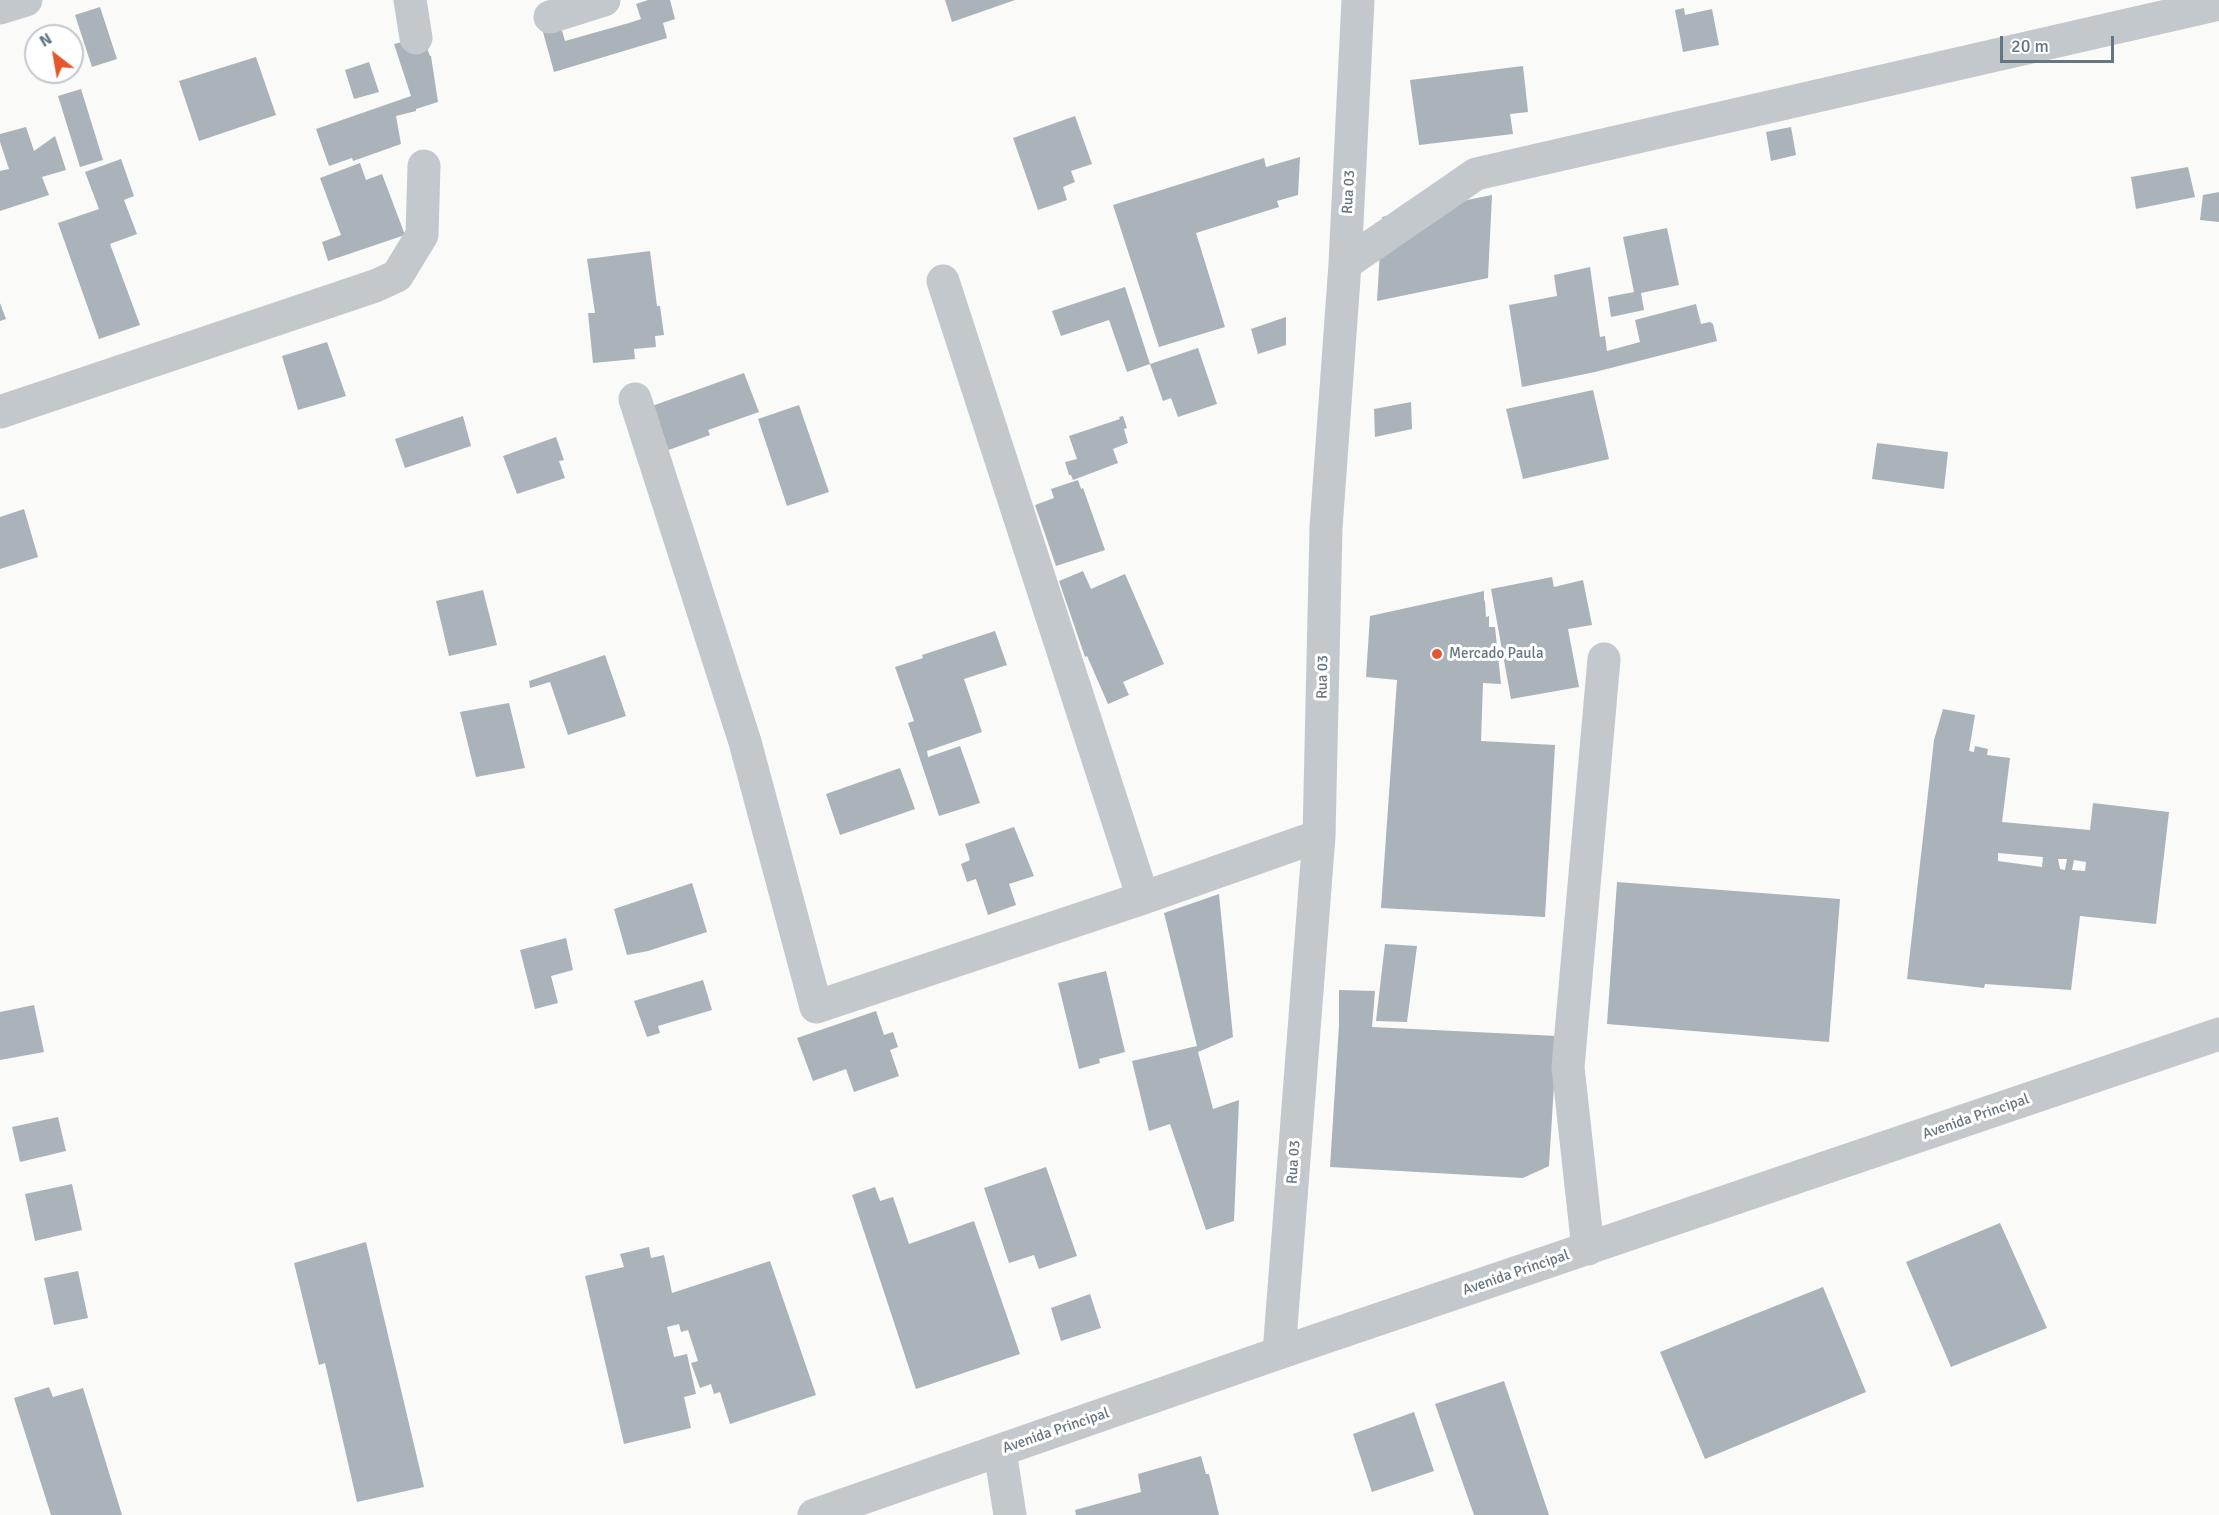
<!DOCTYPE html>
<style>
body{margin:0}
#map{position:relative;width:2219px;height:1515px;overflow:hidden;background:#fafaf8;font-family:Signika,sans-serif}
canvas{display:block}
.north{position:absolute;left:24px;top:24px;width:60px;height:60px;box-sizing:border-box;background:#fff;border:2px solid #c1c8cd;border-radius:50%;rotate:329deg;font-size:16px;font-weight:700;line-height:24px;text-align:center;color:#657683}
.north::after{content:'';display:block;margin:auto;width:21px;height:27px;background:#e4572e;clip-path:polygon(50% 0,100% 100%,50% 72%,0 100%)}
.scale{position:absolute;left:2000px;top:36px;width:114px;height:27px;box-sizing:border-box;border:3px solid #657683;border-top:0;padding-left:8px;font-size:18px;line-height:21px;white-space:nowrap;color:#657683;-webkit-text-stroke:4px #fff;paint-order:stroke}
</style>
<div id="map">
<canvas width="2219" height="1515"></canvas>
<div class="north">N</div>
<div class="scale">20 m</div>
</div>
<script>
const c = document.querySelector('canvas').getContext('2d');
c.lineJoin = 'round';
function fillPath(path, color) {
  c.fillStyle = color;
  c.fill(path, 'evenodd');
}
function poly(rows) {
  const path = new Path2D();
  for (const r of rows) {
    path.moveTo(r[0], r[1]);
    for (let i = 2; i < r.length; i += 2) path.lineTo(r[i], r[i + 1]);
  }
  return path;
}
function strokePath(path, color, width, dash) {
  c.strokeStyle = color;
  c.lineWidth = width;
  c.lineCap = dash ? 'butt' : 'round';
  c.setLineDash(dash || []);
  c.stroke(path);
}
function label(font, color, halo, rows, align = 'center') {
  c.font = font + ' Signika,sans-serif';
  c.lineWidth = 6;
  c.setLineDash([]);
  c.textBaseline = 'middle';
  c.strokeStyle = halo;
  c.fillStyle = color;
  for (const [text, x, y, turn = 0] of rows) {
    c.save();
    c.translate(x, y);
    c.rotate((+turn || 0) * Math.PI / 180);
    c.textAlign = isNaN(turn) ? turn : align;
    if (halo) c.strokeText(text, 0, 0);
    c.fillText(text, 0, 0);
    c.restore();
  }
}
fillPath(poly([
 [648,0,670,0,675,19,663,23,667,38,554,72,543,32,561,27,565,41,629,23,641,19,636,4],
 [945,0,1015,0,952,22],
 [100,7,117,59,92,67,75,15],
 [1684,8,1685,15,1712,9,1719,45,1683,52,1675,10],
 [423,37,430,56,431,56,438,102,416,109,416,111,396,116,401,144,353,161,352,158,329,166,316,129,411,96,394,44],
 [256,57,276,115,199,141,179,81],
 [369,62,379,92,354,99,345,70],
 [1523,66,1528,112,1510,114,1513,134,1419,145,1410,80],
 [81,89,103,160,80,167,58,96],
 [1075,116,1092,164,1071,171,1075,182,1063,187,1067,200,1038,210,1013,138],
 [26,127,34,151,55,136,66,170,42,177,49,195,0,211,0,171,9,169,0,142,0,134],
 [1791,127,1796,155,1771,161,1766,132],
 [1300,157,1298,195,1277,201,1279,207,1196,233,1225,327,1159,347,1113,205,1264,158,1266,167],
 [121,159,134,196,124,200,137,234,110,244,140,325,99,339,58,223,99,209,85,172],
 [360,163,366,180,382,174,405,235,328,261,322,242,341,235,320,178],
 [2188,167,2195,197,2136,209,2131,177],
 [2219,192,2219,222,2200,220,2203,195],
 [1492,195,1488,278,1377,301,1382,217],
 [1667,228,1679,285,1641,293,1644,310,1611,317,1608,297,1634,292,1623,237],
 [650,251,657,306,660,306,664,335,655,336,656,347,634,349,635,359,593,363,588,313,595,313,587,259],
 [1590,267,1600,337,1605,336,1607,351,1640,342,1635,320,1696,304,1701,324,1710,322,1713,324,1717,341,1595,372,1522,387,1509,305,1557,296,1554,275],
 [1125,287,1150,364,1198,348,1217,404,1178,417,1171,398,1163,401,1150,364,1127,372,1109,320,1061,336,1052,311],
 [0,303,6,319,0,321],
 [1286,317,1286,345,1258,354,1251,329],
 [327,342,346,396,298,410,282,356],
 [744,373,759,412,708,430,710,435,663,452,652,406],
 [1593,390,1609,459,1523,479,1506,409],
 [1411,402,1412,429,1375,437,1374,409],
 [799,405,829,492,787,506,758,419],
 [463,416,471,446,405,468,395,439],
 [1123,416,1127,428,1124,429,1128,443,1113,449,1118,463,1073,480,1071,475,1069,475,1065,462,1077,459,1069,436,1120,419,1119,417],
 [556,437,564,460,559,461,565,478,517,494,503,456],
 [1877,443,1948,452,1944,489,1872,479],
 [1078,480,1081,489,1083,488,1105,550,1056,566,1035,505,1054,498,1051,489],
 [24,509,38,557,0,569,0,517],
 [1083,571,1091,589,1125,574,1164,664,1123,682,1129,695,1108,704,1087,656,1085,657,1059,581],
 [1552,577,1554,587,1583,580,1592,625,1568,629,1579,687,1511,699,1491,589],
 [483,590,497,645,449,656,436,601],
 [1484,591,1484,600,1485,601,1486,617,1489,616,1489,627,1495,627,1501,684,1483,683,1481,741,1555,745,1545,917,1381,908,1397,680,1366,677,1370,616],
 [995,631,1007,665,964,679,982,732,927,751,928,757,960,746,980,803,939,816,908,723,914,721,895,667,923,658,922,655],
 [605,655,626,716,568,735,550,682,530,688,529,681],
 [509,703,525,768,476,777,460,712],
 [1943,709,1975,715,1969,751,1974,752,1975,746,1988,749,1987,755,2010,758,2002,822,2090,830,2093,803,2169,812,2156,924,2080,916,2071,990,1985,984,1984,988,1907,979,1934,740],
 [1998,853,2043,857,2042,867,1998,861],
 [2058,859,2067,859,2065,870,2060,869],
 [2074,860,2086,862,2085,871,2072,870],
 [900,768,915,809,840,835,826,794],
 [1014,827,1034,876,1009,884,1016,905,988,915,976,879,967,882,961,864,970,860,965,844],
 [1617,882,1840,899,1829,1042,1607,1024],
 [692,883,707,932,648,951,627,955,614,909],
 [1219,894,1233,1037,1198,1052,1213,1109,1239,1100,1234,1221,1206,1230,1170,1124,1149,1131,1132,1061,1197,1046,1164,913],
 [566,938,573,970,551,976,558,1003,535,1009,520,950],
 [1385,944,1417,946,1407,1022,1376,1021],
 [1106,971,1125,1052,1099,1059,1100,1063,1079,1069,1058,983],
 [703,980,712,1010,658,1026,660,1033,647,1037,634,1001],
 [1339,990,1375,991,1372,1027,1557,1036,1549,1166,1523,1178,1330,1167,1339,1025],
 [34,1005,44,1052,0,1060,0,1012],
 [876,1011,884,1035,893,1032,898,1047,890,1050,899,1076,854,1092,846,1069,813,1081,797,1038],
 [58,1117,66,1151,20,1162,12,1127],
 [1046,1167,1077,1256,1039,1269,1034,1255,1009,1263,984,1188],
 [72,1184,82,1230,35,1241,25,1194],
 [875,1187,880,1201,893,1197,909,1244,974,1221,1020,1354,916,1389,852,1195],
 [2000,1223,2047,1328,1951,1367,1906,1262],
 [366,1242,424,1487,357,1502,325,1363,319,1365,294,1263],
 [649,1247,651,1258,664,1255,672,1293,770,1261,816,1395,730,1424,720,1392,714,1394,711,1384,700,1388,691,1363,698,1361,688,1330,681,1332,679,1324,667,1327,674,1357,687,1354,696,1394,684,1397,691,1428,624,1444,585,1276,624,1267,620,1254],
 [78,1271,88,1318,54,1325,44,1278],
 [1823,1287,1866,1392,1705,1459,1660,1352],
 [1090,1294,1101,1328,1061,1341,1051,1308],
 [1504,1381,1549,1515,1474,1515,1435,1404],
 [49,1387,53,1397,83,1388,122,1515,51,1515,14,1398],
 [1414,1412,1434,1471,1372,1492,1353,1434],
 [1201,1456,1206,1474,1209,1474,1219,1515,1076,1515,1075,1510,1141,1492,1138,1474]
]), '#aab3b9');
strokePath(poly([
 [410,0,416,38],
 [0,8,26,0],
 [550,17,604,0],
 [1345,264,1476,174,2219,4],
 [943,281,1143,898],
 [635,399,745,742,816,1007,1143,898,1319,836],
 [0,412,375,286,397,276,422,235,424,166],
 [1588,1249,1568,1067,1604,659],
 [1279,1353,1319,836,1326,528,1345,264,1358,0],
 [1000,1451,1010,1515],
 [814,1515,1279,1353,2219,1034]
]), '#c3c8cc', 33);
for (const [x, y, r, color] of [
 [1437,654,6,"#e4572e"]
]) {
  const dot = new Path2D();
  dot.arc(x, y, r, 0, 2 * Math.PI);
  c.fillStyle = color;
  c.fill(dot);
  strokePath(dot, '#fff', 2);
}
label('15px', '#657683', '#fff', [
 ["Rua 03",1349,192,-87],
 ["Rua 03",1323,677,-89],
 ["Avenida Principal",1976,1117,-19],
 ["Rua 03",1294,1162,-86],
 ["Avenida Principal",1516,1273,-19],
 ["Avenida Principal",1056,1431,-19]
]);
label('15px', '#657683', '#fff', [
 ["Mercado Paula",1449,654]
], 'left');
</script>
